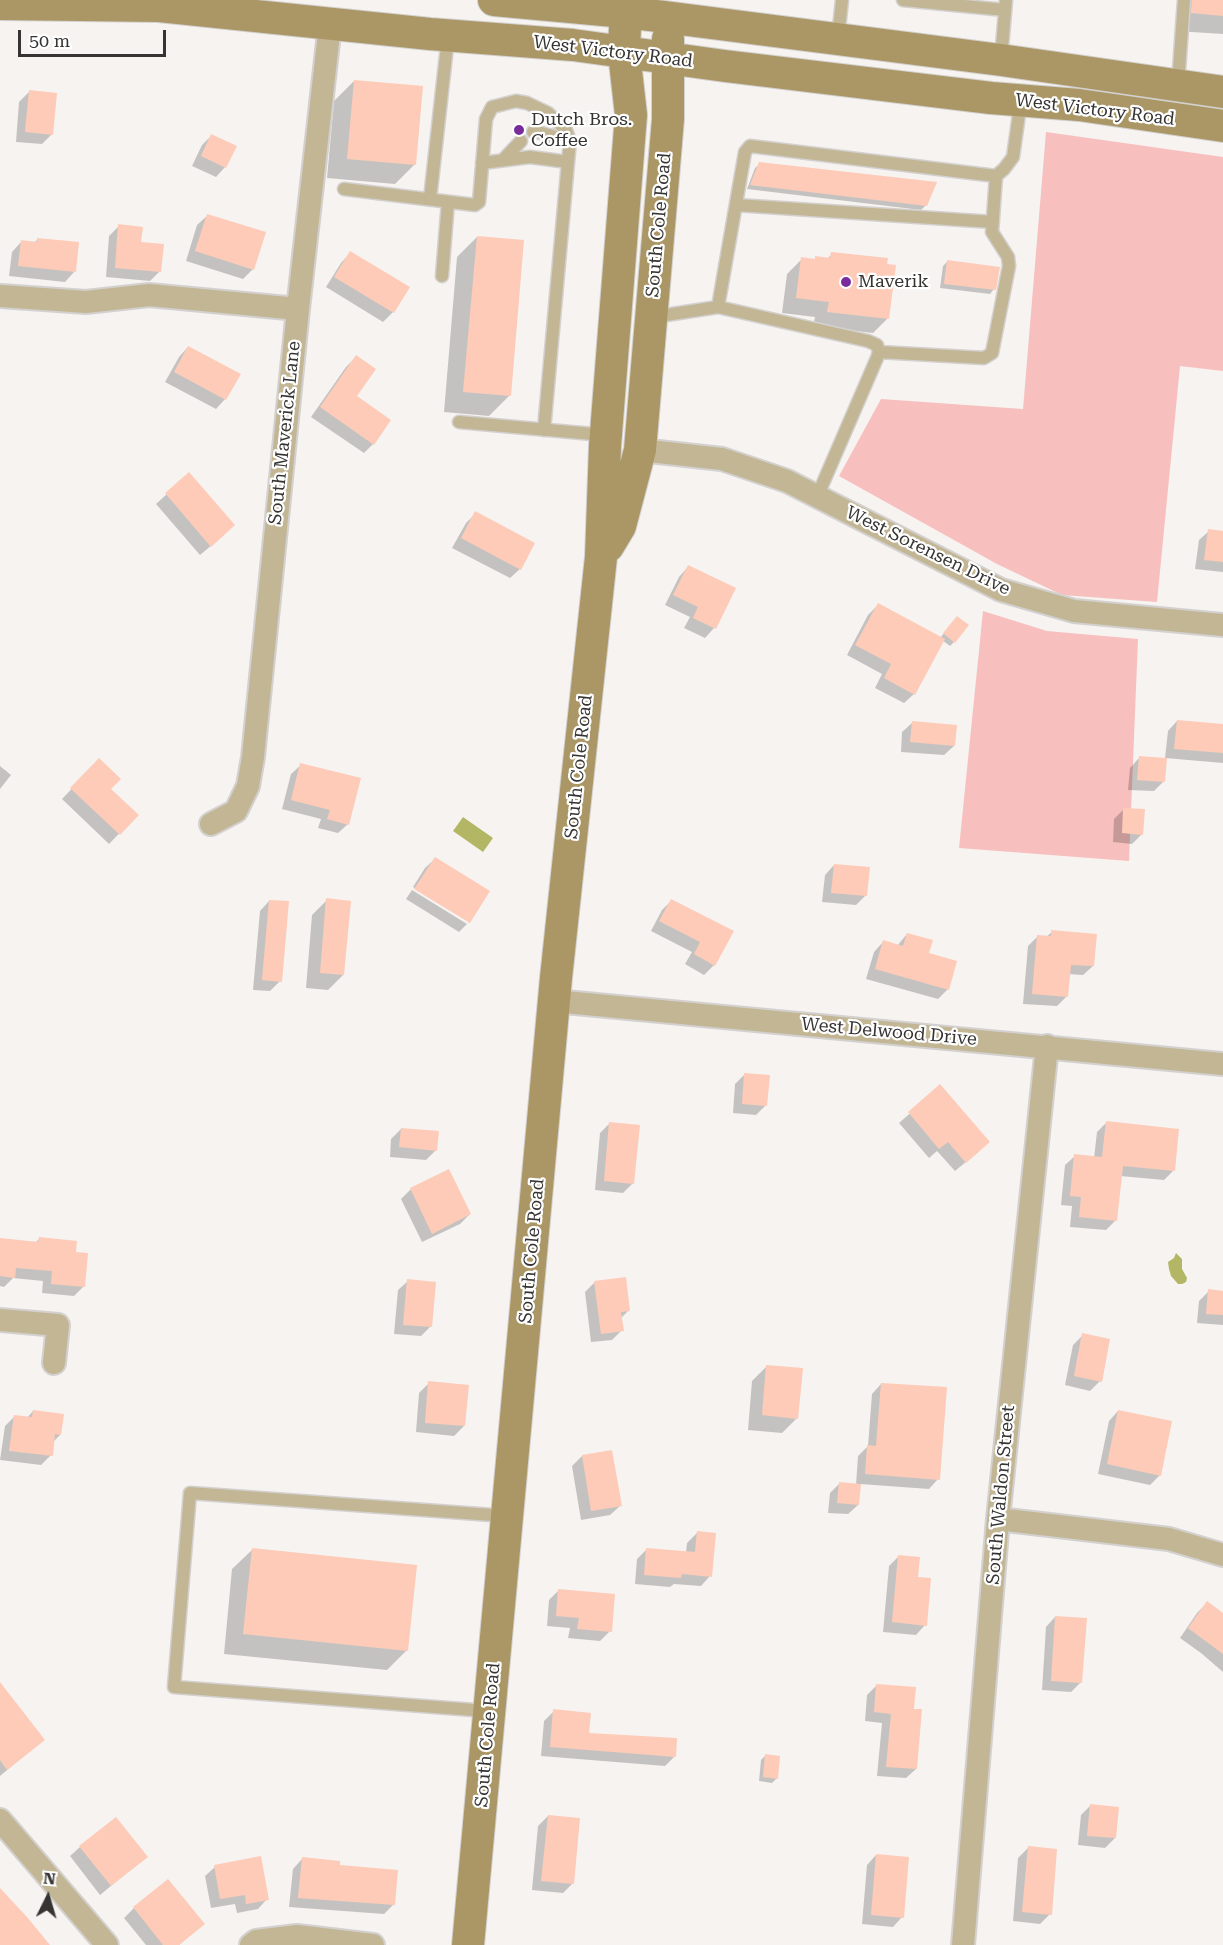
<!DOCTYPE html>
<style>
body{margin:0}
#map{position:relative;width:1223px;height:1945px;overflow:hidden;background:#f6f3f1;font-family:"Roboto Serif",serif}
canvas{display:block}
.north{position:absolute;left:18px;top:1867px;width:60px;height:60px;-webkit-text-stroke:4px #fff;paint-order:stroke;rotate:5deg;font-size:16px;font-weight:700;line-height:24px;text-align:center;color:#353433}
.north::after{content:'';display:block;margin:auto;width:21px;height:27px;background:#353433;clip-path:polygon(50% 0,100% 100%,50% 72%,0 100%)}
.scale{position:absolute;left:18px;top:30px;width:148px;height:27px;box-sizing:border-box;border:3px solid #353433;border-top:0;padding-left:8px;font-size:18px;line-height:21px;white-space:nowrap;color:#353433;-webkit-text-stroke:4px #fff;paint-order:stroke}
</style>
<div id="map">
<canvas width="1223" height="1945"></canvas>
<div class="north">N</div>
<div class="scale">50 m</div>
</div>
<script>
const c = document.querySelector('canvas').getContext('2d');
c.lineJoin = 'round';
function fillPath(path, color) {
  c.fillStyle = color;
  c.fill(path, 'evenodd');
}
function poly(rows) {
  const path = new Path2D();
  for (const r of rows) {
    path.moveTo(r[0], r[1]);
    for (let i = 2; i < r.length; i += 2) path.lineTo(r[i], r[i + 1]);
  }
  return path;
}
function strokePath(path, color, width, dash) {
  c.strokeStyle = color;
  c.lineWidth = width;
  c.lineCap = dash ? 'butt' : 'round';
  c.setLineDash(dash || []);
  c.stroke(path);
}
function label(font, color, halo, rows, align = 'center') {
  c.font = font + ' "Roboto Serif",serif';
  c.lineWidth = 4.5;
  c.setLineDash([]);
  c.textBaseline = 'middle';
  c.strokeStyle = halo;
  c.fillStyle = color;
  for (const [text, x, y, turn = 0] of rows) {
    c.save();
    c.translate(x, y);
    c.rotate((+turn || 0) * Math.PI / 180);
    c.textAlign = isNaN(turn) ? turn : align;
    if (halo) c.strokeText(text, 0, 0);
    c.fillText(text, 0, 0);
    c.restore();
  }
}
fillPath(poly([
 [1046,132,1223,157,1223,371,1180,366,1157,602,1062,595,997,564,839,476,881,399,1023,409],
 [983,611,1047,631,1138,639,1129,861,959,848]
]), '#f7c0be');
fillPath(poly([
 [463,817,493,838,483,852,453,831],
 [1176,1253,1182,1259,1182,1269,1187,1278,1186,1282,1182,1284,1178,1284,1171,1276,1169,1269,1168,1262,1174,1258]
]), '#b3b765');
fillPath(poly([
 [1180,0,1223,0,1223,34,1176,31],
 [354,81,415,164,395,184,327,178,334,101],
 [29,92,52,134,42,144,16,142,19,102],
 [211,136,225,167,216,177,192,166,202,145],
 [760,164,926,205,921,210,747,189,755,168],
 [207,216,253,269,243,279,186,261,197,225],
 [119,226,140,244,160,271,150,281,106,277,109,236],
 [477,237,509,396,489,416,444,412,457,257],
 [38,239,74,272,65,282,9,276,12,252,21,242,34,243],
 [350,253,408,288,393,312,383,322,326,287,341,263],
 [832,254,888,318,873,333,813,326,815,317,782,313,787,274,802,259,813,260,816,258,827,259],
 [947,262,994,289,990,294,940,288,943,266],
 [188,347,225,399,216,409,165,382,179,357],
 [356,357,355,397,373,444,364,453,311,417,346,367],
 [189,474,224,535,200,555,156,504],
 [476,513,520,569,510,578,452,548,466,523],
 [1209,531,1223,532,1223,572,1195,569,1199,540],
 [688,567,714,628,705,638,684,628,690,617,665,605,679,577],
 [878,605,940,638,953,622,954,642,950,646,942,640,914,694,904,703,875,688,882,674,847,655,868,615],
 [1177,721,1223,725,1223,763,1165,758,1168,731],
 [912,723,954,746,944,755,901,752,902,732],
 [1139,758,1163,782,1154,791,1128,790,1130,768],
 [99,760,109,790,137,815,109,844,62,799],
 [301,765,348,824,338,833,318,828,321,819,282,809,291,774],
 [0,766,11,775,0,789],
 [1124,809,1142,834,1132,844,1113,842,1114,819],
 [435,859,488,891,468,923,468,921,413,887,425,868],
 [834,865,866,895,856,905,822,902,825,875],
 [412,890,467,924,459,932,406,899],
 [327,900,343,975,328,990,306,988,312,915],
 [269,901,280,981,270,991,253,990,260,911],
 [671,901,732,932,714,965,704,975,685,964,692,952,651,931,662,910],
 [1052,932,1093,966,1083,975,1068,974,1067,996,1057,1006,1023,1004,1028,946,1037,937,1046,937],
 [907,934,927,954,948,989,938,999,866,979,874,952,883,942,897,946],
 [745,1074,766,1105,756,1115,733,1113,735,1084],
 [940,1087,978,1152,955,1171,937,1151,929,1158,899,1123],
 [1106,1123,1173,1171,1164,1180,1120,1176,1116,1220,1106,1230,1070,1227,1072,1206,1061,1205,1065,1165,1075,1156,1094,1158,1097,1132],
 [609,1124,633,1183,623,1193,595,1190,600,1133],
 [401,1129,436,1150,426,1160,390,1157,391,1139],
 [449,1171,470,1214,460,1224,422,1242,401,1199,411,1189],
 [0,1239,35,1243,39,1239,74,1254,84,1286,74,1296,42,1293,43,1281,13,1278,4,1287,0,1286],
 [408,1281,431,1326,421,1336,394,1334,398,1290],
 [595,1282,628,1311,621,1318,622,1330,612,1340,591,1342,585,1292],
 [1209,1291,1223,1292,1223,1325,1197,1323,1199,1301],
 [1083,1335,1100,1381,1090,1391,1065,1385,1073,1345],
 [767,1366,797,1418,782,1433,748,1430,752,1381],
 [429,1383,464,1426,454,1436,416,1432,419,1393],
 [881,1384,938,1479,929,1489,860,1484,858,1505,848,1514,828,1513,830,1493,840,1483,856,1485,858,1456,868,1446,872,1394],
 [33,1411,60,1435,53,1442,51,1455,41,1465,0,1460,5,1426,15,1416,27,1418],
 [1118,1411,1160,1475,1150,1485,1098,1474,1109,1421],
 [582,1456,620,1506,610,1515,581,1520,572,1466],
 [697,1533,710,1576,701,1586,674,1584,670,1587,635,1584,637,1559,646,1550,686,1553,687,1543],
 [252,1550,407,1650,387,1670,224,1654,232,1569],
 [899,1556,917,1579,925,1625,916,1635,883,1632,889,1566],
 [559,1590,610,1631,600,1641,568,1638,570,1628,547,1626,549,1600],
 [1207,1603,1223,1614,1223,1672,1201,1653,1180,1638,1197,1613],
 [1055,1617,1081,1682,1071,1692,1042,1690,1046,1627],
 [877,1685,912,1710,916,1769,906,1778,877,1776,882,1723,865,1721,867,1695],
 [0,1699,43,1740,0,1776],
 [554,1711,587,1734,674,1757,665,1766,541,1756,544,1721],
 [765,1756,777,1778,772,1783,759,1781,761,1760],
 [1090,1806,1115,1838,1105,1848,1078,1845,1081,1815],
 [548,1816,572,1884,563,1893,532,1890,538,1826],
 [80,1847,146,1857,100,1895,70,1856],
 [1028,1848,1050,1914,1040,1924,1013,1921,1018,1858],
 [876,1855,902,1917,893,1927,862,1924,867,1865],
 [302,1859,338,1866,394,1904,384,1914,289,1907,293,1869],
 [215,1867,267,1899,258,1909,237,1913,235,1904,211,1908,205,1876],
 [134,1908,203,1924,179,1945,146,1945,124,1918]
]), '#0003');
fillPath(poly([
 [1192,0,1223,0,1223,16,1191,13],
 [354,80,423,86,416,165,347,159],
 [29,90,57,93,53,135,25,132],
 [211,134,237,146,226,168,201,156],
 [759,162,937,182,927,206,750,185],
 [207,214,266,232,254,270,195,251],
 [118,224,143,227,141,242,164,244,161,272,115,268],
 [477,236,524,240,511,396,463,392],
 [37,238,79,242,76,272,18,266,21,240,37,242],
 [350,251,410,287,394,313,334,277],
 [831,252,888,258,887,264,896,265,889,319,827,312,829,302,796,298,801,257,815,259,815,256,830,258],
 [947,260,1000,267,996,290,944,284],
 [188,346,241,374,226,400,174,372],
 [356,355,376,369,357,396,391,420,374,445,320,407],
 [189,472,235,525,211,547,165,493],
 [475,511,535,543,521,570,461,538],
 [1208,529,1223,531,1223,562,1204,560],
 [688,565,736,588,716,629,693,618,698,607,673,595],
 [878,603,945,639,915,695,884,678,891,664,855,645],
 [957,616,969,625,955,643,943,633],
 [1177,720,1223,724,1223,753,1174,749],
 [912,721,957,725,955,746,910,742],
 [1139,756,1167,758,1165,782,1137,780],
 [99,758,121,779,111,789,139,815,120,835,70,788],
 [300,763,361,778,349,825,327,819,330,810,291,800],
 [1123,808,1145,809,1143,835,1122,833],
 [435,857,490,891,470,923,414,889],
 [834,864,870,867,867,896,831,893],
 [326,898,351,901,344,975,320,973],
 [671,899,734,931,715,966,694,954,700,942,659,921],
 [269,900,289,901,282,982,262,980],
 [1051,930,1097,934,1094,966,1071,965,1068,997,1032,994,1037,935,1051,936],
 [907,933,933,940,929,953,957,961,949,990,875,969,883,940,903,946],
 [744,1073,770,1075,767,1106,742,1104],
 [940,1084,990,1142,966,1163,948,1142,939,1149,908,1112],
 [1106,1121,1179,1129,1175,1171,1123,1166,1117,1221,1079,1217,1081,1197,1070,1196,1074,1154,1102,1157],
 [609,1122,640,1125,634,1184,604,1181],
 [401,1128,439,1131,437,1151,399,1147],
 [449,1169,471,1214,432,1234,410,1188],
 [39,1237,77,1241,76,1252,88,1253,85,1287,51,1284,52,1271,16,1268,15,1278,0,1276,0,1238,38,1242],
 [626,1277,630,1311,621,1312,624,1331,601,1334,594,1281],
 [407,1279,436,1282,432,1327,403,1325],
 [1208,1289,1223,1291,1223,1315,1206,1314],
 [1082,1333,1110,1339,1102,1382,1074,1376],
 [766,1365,803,1368,798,1419,762,1415],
 [428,1381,469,1385,465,1426,425,1423],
 [881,1383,947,1387,940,1480,865,1474,867,1445,876,1446],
 [33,1410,64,1414,61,1435,55,1434,53,1456,9,1451,14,1415,32,1417],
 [1118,1410,1172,1421,1161,1476,1107,1464],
 [612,1450,622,1506,591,1511,582,1455],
 [839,1482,861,1484,859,1505,837,1503],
 [697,1531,716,1533,712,1577,682,1574,681,1578,644,1575,646,1548,695,1552],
 [252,1548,417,1565,408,1651,243,1634],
 [898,1555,920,1557,918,1577,931,1578,927,1626,892,1622],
 [558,1589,615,1594,612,1632,577,1629,579,1618,556,1616],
 [1207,1601,1223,1613,1223,1654,1188,1628],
 [1055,1616,1087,1618,1082,1683,1051,1681],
 [0,1682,45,1740,7,1770,0,1760],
 [876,1684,916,1687,914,1709,922,1709,917,1769,886,1767,891,1714,874,1712],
 [553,1709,591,1713,589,1733,677,1738,676,1757,550,1747],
 [765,1754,780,1756,778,1779,763,1777],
 [1090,1804,1119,1807,1116,1838,1087,1836],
 [548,1815,580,1818,574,1884,541,1881],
 [116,1817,148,1857,111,1886,79,1846],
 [1028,1846,1057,1849,1052,1915,1022,1912],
 [876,1854,909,1857,904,1918,871,1915],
 [261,1856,269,1900,246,1904,245,1895,220,1899,214,1865],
 [302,1857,340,1861,340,1865,398,1870,395,1905,298,1898],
 [168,1879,205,1924,179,1945,163,1945,133,1907],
 [0,1888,27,1917,50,1945,0,1945]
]), '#fdcbb7');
const service = poly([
 [903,0,1005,10],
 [838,38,842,0],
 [1001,59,1006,0],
 [1178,84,1184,0],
 [533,132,538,132,570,141],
 [503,160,521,141],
 [482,163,530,157,568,162],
 [344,189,475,205,479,202,486,119,492,107,516,101,527,103,548,113,566,130,570,141,568,162,544,430],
 [430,199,448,37],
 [736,205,993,222],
 [442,276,448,202],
 [718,307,745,152,750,146,996,176,1004,169,1013,157,1021,100],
 [653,317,718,307,868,341,877,345,879,352,877,358,817,497],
 [879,352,984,358,992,353,1009,266,1008,257,992,232,996,176],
 [459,422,604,435],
 [487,1711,174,1687,190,1493,506,1516]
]);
const minor = poly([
 [1,296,86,302,149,295,298,309],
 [640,450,722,459,787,481,1001,590,1074,611,1223,625],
 [211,824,236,811,248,786,253,757,298,309,330,24],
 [554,1001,1223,1064],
 [0,1320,58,1325,54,1363],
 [998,1519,1169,1539,1223,1555],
 [0,1820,107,1945],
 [251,1945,256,1941,297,1936,373,1945],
 [963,1945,998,1519,1047,1046]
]);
const secondary = poly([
 [494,0,625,12,1001,60,1223,92],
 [0,4,159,6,430,34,573,45,725,66,991,98,1079,105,1223,126],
 [608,546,620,526,640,450,668,119,668,39],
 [468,1945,556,978,601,557,605,446,631,115,624,53,626,0]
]);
strokePath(service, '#d3d1cf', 15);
strokePath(minor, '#d3d1cf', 26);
strokePath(secondary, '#d3d1cf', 34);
strokePath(service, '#c3b695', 12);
strokePath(minor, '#c3b695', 22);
strokePath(secondary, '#ab9765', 32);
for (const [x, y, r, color] of [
 [519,130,6,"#792b9c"],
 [846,282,6,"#792b9c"]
]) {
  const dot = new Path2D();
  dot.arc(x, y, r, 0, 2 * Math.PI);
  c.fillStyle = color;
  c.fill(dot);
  strokePath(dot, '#fff', 2);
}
label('18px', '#353433', '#fff', [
 ["West Victory Road",613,52,7],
 ["West Victory Road",1095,110,7],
 ["South Cole Road",659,225,-85],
 ["South Maverick Lane",285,433,-84],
 ["West Sorensen Drive",928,551,26],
 ["South Cole Road",579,767,-84],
 ["West Delwood Drive",889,1032,5],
 ["South Cole Road",532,1251,-85],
 ["South Waldon Street",1001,1495,-85],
 ["South Cole Road",488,1735,-85]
]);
label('18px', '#353433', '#fff', [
 ["Dutch Bros.",531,120],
 ["Coffee",531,141],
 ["Maverik",858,282]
], 'left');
</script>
